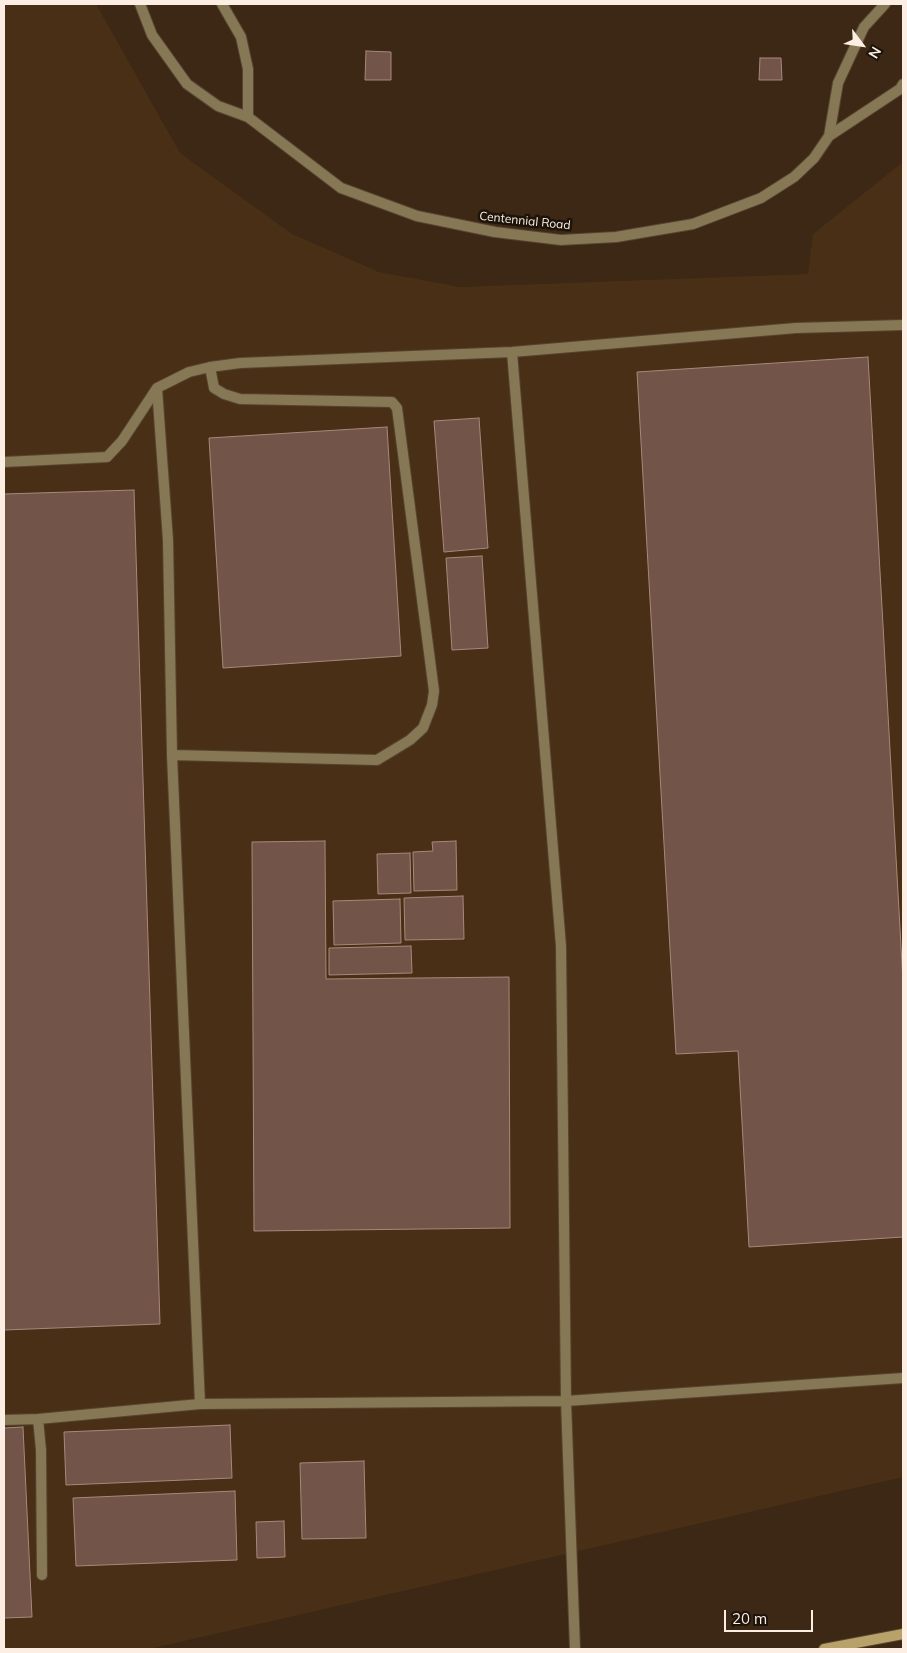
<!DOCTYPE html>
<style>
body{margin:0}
#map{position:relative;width:907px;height:1653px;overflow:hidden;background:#3c2814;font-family:Mulish,sans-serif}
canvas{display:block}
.frame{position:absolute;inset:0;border:5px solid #fceee2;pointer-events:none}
.north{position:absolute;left:837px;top:20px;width:50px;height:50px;-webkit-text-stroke:4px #1c130b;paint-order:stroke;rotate:121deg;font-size:14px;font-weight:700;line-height:20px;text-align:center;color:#fceee2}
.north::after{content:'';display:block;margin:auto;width:18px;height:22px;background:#fceee2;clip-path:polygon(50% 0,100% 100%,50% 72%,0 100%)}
.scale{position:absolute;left:724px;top:1610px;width:89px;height:22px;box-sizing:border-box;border:2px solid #fceee2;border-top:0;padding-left:6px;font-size:15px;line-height:18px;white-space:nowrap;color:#fceee2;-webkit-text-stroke:4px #1c130b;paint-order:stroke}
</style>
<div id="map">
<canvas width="907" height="1653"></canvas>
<div class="frame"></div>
<div class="north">N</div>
<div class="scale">20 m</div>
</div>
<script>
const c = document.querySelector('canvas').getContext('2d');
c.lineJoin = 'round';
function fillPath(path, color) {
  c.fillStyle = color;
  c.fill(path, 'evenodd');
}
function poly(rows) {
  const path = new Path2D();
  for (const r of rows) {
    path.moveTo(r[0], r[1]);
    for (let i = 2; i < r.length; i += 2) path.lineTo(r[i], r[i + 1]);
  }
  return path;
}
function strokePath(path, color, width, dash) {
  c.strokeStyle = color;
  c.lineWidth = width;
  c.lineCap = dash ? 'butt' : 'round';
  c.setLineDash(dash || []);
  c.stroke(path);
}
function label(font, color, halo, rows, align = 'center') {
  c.font = font + ' Mulish,sans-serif';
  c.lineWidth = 5;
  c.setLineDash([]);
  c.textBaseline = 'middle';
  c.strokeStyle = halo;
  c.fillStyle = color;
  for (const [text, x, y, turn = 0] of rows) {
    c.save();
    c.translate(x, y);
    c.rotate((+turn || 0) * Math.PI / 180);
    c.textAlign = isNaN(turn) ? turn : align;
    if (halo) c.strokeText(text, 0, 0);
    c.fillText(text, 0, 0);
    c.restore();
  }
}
fillPath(poly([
 [4,4,96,4,180,153,292,234,379,272,460,287,808,274,813,234,903,162,903,1477,149,1649,4,1649]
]), '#492f15');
const building = poly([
 [366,51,391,52,391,80,365,80,366,51],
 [760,58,781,58,782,80,759,80,760,58],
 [868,357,903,982,903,1237,749,1247,738,1051,676,1054,637,372,868,357],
 [479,418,488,548,444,552,434,421,479,418],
 [387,427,401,656,223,668,209,438,387,427],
 [134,490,160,1324,4,1330,4,494,134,490],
 [482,556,488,648,452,650,446,558,482,556],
 [325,841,326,979,509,977,510,1228,254,1231,252,842,325,841],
 [456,841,457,890,414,891,413,852,433,851,432,842,456,841],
 [410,853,411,893,378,894,377,854,410,853],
 [463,896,464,939,405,940,404,898,463,896],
 [400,899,401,943,334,945,333,901,400,899],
 [411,946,412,973,329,975,329,948,411,946],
 [230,1425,232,1478,66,1485,64,1432,230,1425],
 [23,1427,32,1617,4,1618,4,1428,23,1427],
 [364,1461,366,1538,302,1539,300,1463,364,1461],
 [235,1491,237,1560,76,1566,73,1498,235,1491],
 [284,1521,285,1557,257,1558,256,1522,284,1521]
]);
fillPath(building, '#735449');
strokePath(building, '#a9887c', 1);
const service = poly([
 [512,352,561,946,566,1401,575,1649],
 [157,388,168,540,172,755,200,1404],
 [4,462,107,457,122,441,157,388,189,372,210,367,240,363,512,352,796,328,903,325],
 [172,755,377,760,410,740,423,728,432,705,434,691,397,408,392,402,240,399,224,394,214,388,210,367],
 [38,1419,41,1450,42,1575],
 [4,1420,38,1419,200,1404,566,1401,903,1378]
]);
const tertiary = poly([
 [140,4,152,35,187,84,218,106,248,117,341,188,417,216,495,232,561,240,616,237,693,224,761,198,794,177,814,158,829,136,900,89,903,84],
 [222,4,241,37,248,69,248,117],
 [829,136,838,83,864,27,885,4]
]);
const secondary = poly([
 [824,1649,903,1634]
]);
strokePath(service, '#574431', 12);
strokePath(tertiary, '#574431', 12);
strokePath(secondary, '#574431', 12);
strokePath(service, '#867855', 10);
strokePath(tertiary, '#867855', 10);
strokePath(secondary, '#b8a26a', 10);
label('12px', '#fceee2', '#1c130b', [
 ["Centennial Road",525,221,6]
]);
</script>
